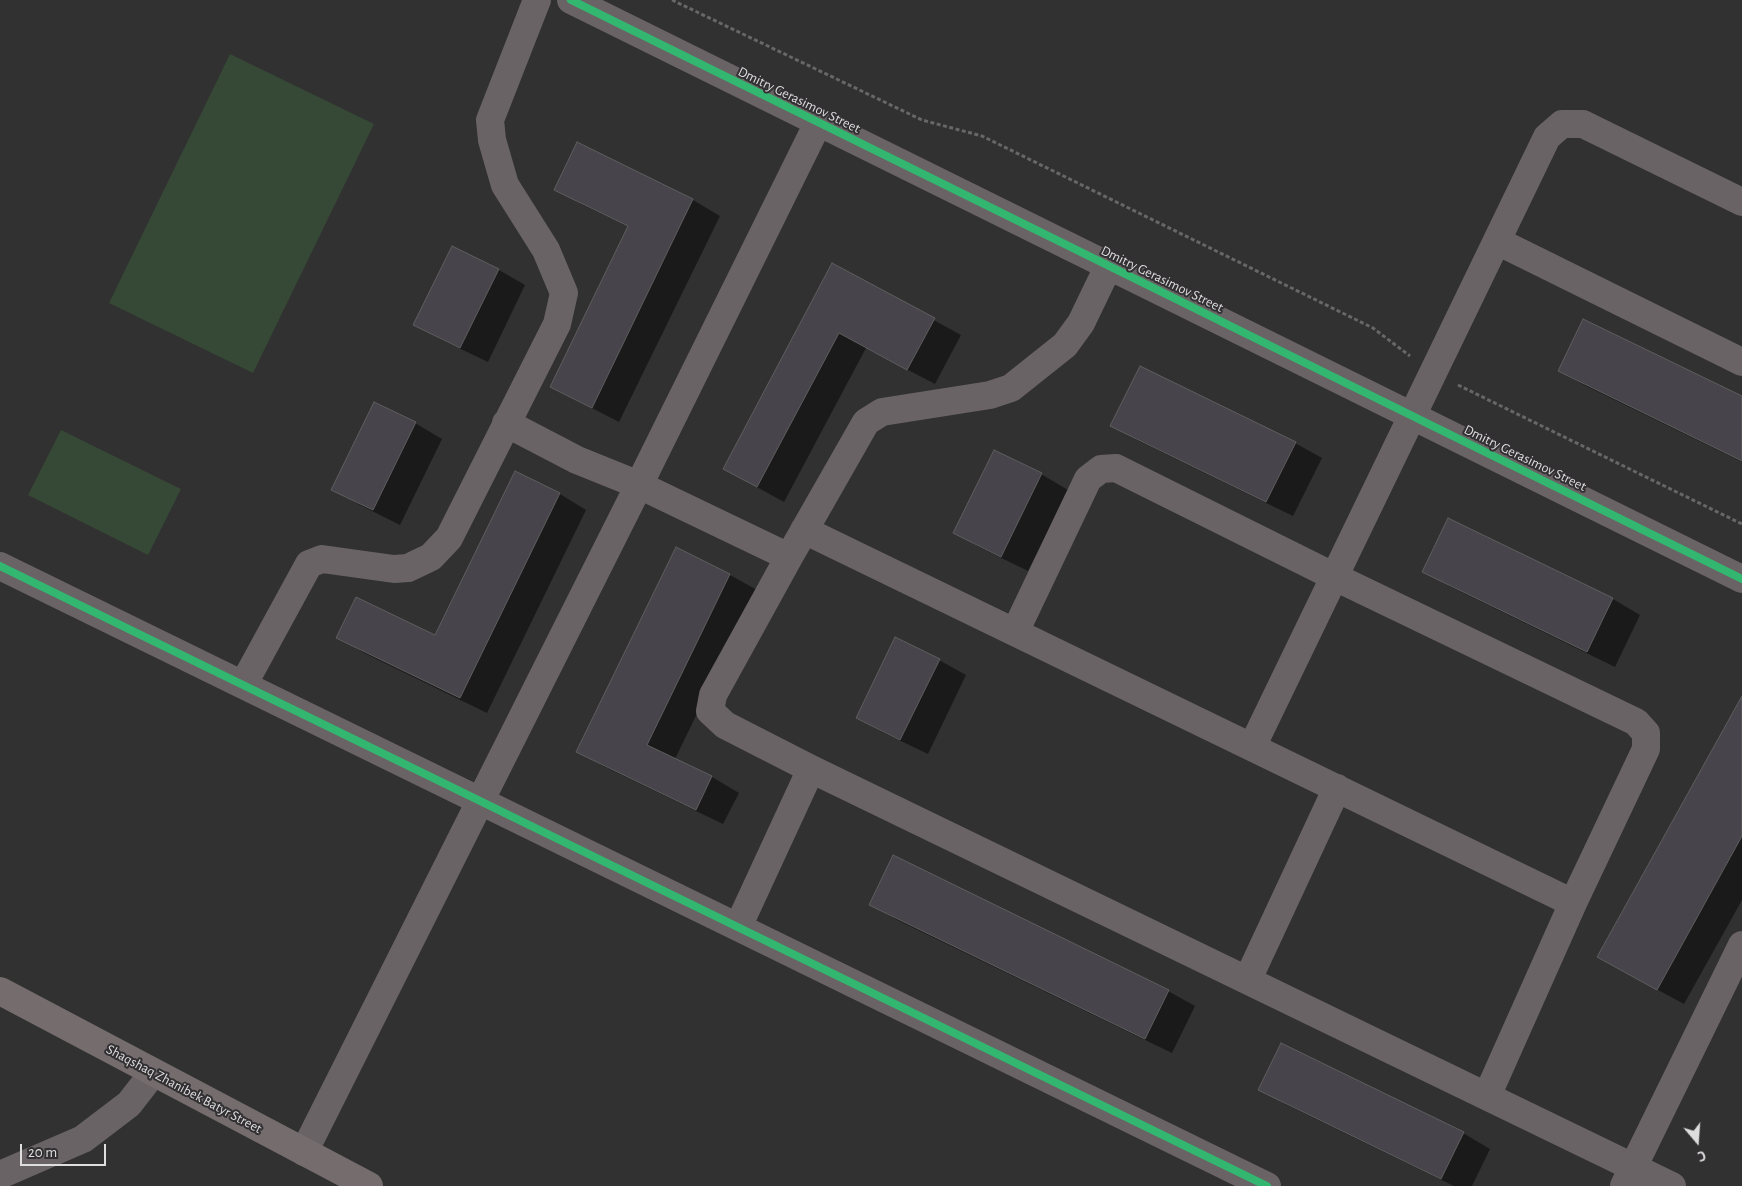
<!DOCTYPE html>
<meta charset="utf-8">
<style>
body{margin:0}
#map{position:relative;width:1742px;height:1186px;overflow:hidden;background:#313131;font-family:"Alegreya Sans",sans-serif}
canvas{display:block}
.north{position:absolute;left:1672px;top:1116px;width:50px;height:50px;-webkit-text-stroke:4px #323032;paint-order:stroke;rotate:162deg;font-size:14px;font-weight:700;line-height:20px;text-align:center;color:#dfdedf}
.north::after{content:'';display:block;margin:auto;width:18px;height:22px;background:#dfdedf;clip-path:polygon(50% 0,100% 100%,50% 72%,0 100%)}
.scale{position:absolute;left:20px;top:1144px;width:86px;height:22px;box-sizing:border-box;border:2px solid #dfdedf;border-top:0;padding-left:6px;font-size:15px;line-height:18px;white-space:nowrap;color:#dfdedf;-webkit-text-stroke:4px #323032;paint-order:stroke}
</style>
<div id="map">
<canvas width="1742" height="1186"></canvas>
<div class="north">С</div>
<div class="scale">20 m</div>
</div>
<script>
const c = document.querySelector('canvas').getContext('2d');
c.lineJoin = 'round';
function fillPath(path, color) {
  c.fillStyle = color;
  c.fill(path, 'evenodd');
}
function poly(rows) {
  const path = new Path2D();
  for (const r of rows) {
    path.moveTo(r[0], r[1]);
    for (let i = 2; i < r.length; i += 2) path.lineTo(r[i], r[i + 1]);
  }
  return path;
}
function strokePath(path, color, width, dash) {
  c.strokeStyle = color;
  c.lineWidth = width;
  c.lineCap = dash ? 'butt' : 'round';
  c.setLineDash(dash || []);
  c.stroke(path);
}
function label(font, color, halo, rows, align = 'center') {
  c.font = font + ' "Alegreya Sans",sans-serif';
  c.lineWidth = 4;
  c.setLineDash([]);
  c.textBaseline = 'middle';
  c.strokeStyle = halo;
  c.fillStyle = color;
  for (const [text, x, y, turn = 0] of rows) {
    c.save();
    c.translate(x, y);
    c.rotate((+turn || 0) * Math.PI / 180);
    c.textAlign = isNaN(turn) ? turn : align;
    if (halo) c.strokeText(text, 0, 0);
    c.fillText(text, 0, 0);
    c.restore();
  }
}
fillPath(poly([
 [230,54,374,124,253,373,109,303],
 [61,430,181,489,148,555,28,495]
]), '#364836');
fillPath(poly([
 [578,144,693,200,720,216,619,422,551,387,629,227,583,205,556,189],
 [833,265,961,335,935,384,866,348,784,502,724,469],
 [499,270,525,285,488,362,442,340,415,325],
 [1560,371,1742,398,1742,462,1586,386],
 [415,423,442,439,400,525,360,505,333,489],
 [1112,426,1295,443,1322,458,1293,516,1139,441],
 [515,472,560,494,586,510,487,713,364,653,338,637,436,637],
 [1041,474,1068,490,1028,571,981,548,955,533],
 [1449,519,1613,599,1640,615,1615,667,1451,587,1424,571],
 [676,549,730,575,757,590,675,759,712,777,739,793,723,824,605,767,578,752],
 [939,660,966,675,928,754,884,733,857,718],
 [1742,698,1742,900,1684,1004,1625,972],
 [870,904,1168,991,1195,1006,1172,1053,897,920],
 [1260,1089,1463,1133,1490,1149,1472,1186,1454,1186,1287,1105]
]), '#0007');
const building = poly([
 [577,142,693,199,592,408,550,387,628,226,554,190,577,142],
 [452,246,499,269,460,348,413,325,452,246],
 [832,263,935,318,907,370,839,333,757,487,723,469,832,263],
 [1583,319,1742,396,1742,461,1558,371,1583,319],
 [1140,366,1296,442,1266,502,1110,426,1140,366],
 [374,402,416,422,373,510,331,490,374,402],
 [994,450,1042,473,1001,557,953,533,994,450],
 [515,471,560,493,460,698,336,638,356,597,435,635,515,471],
 [1448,518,1613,598,1587,652,1422,572,1448,518],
 [676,547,730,574,647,745,712,776,696,810,576,752,676,547],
 [895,637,940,659,900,740,856,718,895,637],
 [1742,696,1742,836,1657,990,1597,957,1742,696],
 [893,855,1169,990,1145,1039,869,905,893,855],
 [1281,1043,1464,1132,1441,1179,1258,1090,1281,1043]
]);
fillPath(building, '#48444b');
strokePath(building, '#5e5e5e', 1);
strokePath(poly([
 [672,0,922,120,982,136,1373,328,1410,356],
 [1458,385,1742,524]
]), '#686667', 3, [4, 2.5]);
strokePath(poly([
 [571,0,1742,579],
 [1497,241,1742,362],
 [1108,267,1081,323,1065,345,1011,388,990,395,882,412,866,422,789,557,713,695,710,711,725,725,811,769,1672,1186],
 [506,423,577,460,639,485,789,557],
 [804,530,1573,903],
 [0,566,1267,1186],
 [1015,632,1088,479,1101,469,1116,468,1335,577,1636,722,1646,733,1646,749,1573,903,1487,1096],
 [243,685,309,564,322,559,394,569,408,568,431,557,449,538,557,324,564,293,546,250,505,185,492,140,490,120,537,0],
 [1252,747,1547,137,1562,124,1583,124,1742,202],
 [738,927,811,769],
 [1248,979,1337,788],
 [304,1152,639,485,818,123],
 [0,1175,83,1139,129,1104,153,1073],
 [1624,1186,1742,945]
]), '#6a6365', 28);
strokePath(poly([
 [0,991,369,1186]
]), '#746c6d', 28);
strokePath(poly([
 [571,0,1742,579],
 [0,566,1267,1186]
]), '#33b770', 8);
label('14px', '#dfdedf', '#323032', [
 ["Dmitry Gerasimov Street",799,100,26],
 ["Dmitry Gerasimov Street",1162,279,26],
 ["Dmitry Gerasimov Street",1525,458,26],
 ["Shaqshaq Zhanibek Batyr Street",184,1089,28]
]);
</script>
